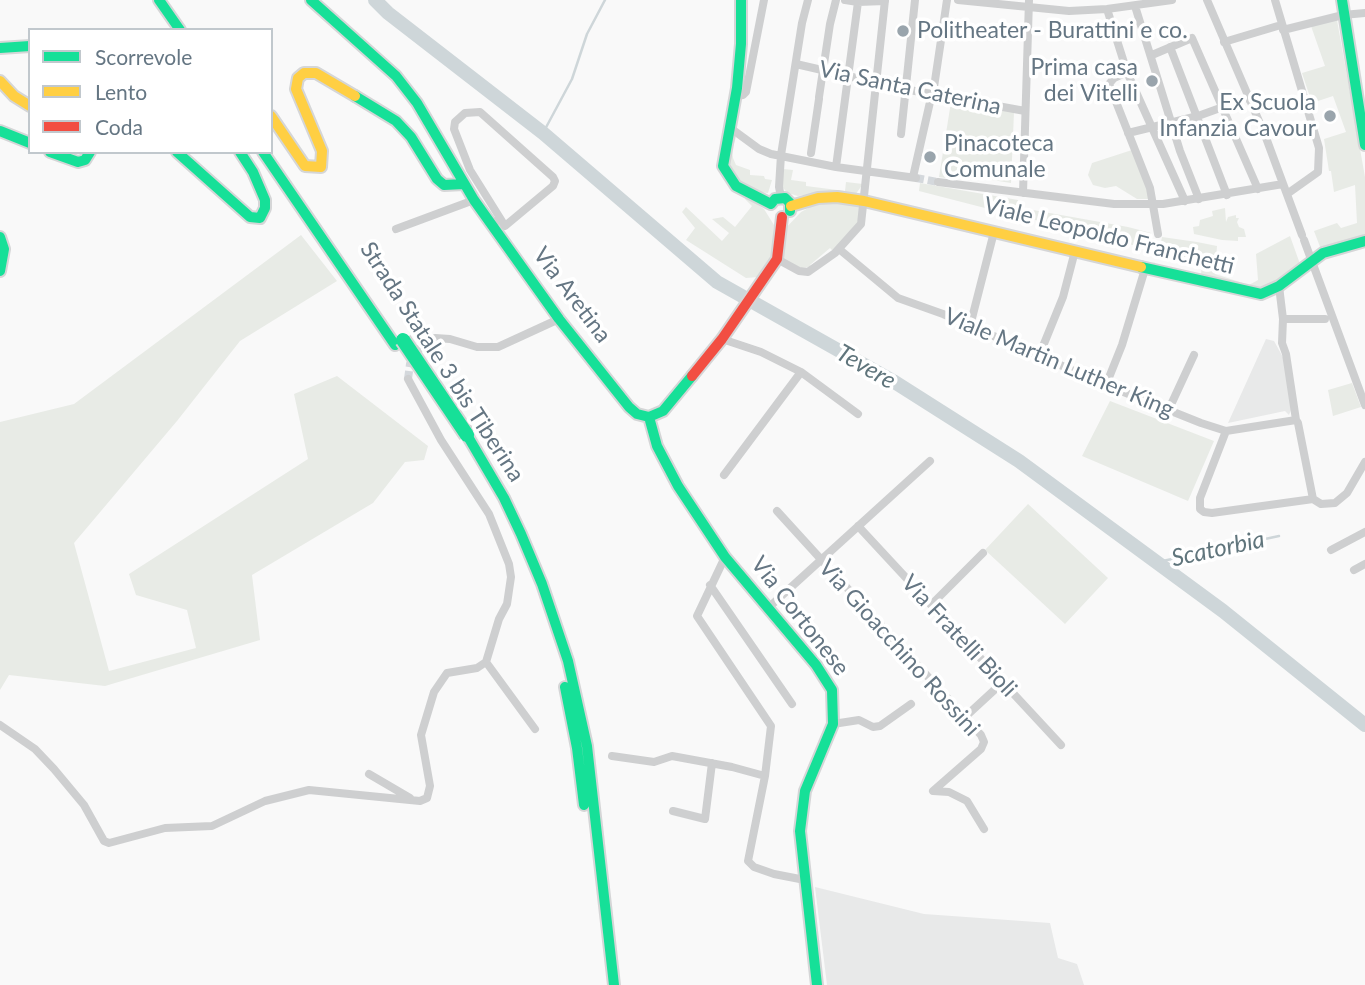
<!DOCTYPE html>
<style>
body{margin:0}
#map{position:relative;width:1365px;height:985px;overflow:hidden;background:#f9f9f9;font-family:Lato,sans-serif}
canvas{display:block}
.legend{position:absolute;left:28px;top:28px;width:245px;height:126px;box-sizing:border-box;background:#fff;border:2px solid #c1c8cd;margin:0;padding:9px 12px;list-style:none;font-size:21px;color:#657683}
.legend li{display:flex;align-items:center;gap:14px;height:35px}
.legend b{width:35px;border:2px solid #c1c8cd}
</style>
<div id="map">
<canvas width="1365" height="985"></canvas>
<ul class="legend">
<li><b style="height:9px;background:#16e098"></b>Scorrevole</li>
<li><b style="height:9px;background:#ffcf43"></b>Lento</li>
<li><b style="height:9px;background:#f24e42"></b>Coda</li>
</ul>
</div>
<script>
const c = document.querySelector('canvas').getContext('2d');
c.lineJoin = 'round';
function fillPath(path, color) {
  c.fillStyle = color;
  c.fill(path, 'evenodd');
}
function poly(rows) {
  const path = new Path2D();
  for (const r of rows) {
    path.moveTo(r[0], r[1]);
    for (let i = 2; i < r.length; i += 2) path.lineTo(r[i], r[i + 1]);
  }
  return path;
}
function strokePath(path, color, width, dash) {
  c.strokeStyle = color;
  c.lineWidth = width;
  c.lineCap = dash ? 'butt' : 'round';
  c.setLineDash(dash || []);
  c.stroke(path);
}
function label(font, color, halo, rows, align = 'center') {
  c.font = font + ' Lato,sans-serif';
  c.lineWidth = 7;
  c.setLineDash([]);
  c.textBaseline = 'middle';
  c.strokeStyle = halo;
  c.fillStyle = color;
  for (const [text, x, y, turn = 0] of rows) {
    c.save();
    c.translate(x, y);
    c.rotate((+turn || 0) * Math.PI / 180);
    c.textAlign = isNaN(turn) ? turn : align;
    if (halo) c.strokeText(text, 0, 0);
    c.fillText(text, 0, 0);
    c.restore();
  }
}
fillPath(poly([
 [1266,339,1274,341,1284,359,1291,410,1289,415,1285,411,1228,423],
 [815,887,924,914,1050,923,1058,958,1077,964,1084,985,827,985]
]), '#e8e9e9');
fillPath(poly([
 [1337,20,1365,177,1365,234,1322,252,1314,231,1337,223,1341,228,1357,223,1355,185,1334,192,1331,171,1329,171,1324,139,1346,132,1333,96,1312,103,1302,73,1325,66,1311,26],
 [951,102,1014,112,1011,183,954,174,952,179,939,177],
 [734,136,736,137,732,150,733,158,736,165,750,170,750,175,764,176,765,179,772,180,768,193,749,191,738,183,728,166],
 [1132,150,1151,196,1148,199,1137,199,1116,186,1105,188,1093,185,1088,175,1092,163],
 [783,169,793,170,791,180,806,182,806,186,845,191,846,182,863,184,855,195,812,194,798,196,788,193,782,187],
 [920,183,1018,200,1016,216,919,191],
 [746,197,764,209,774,225,772,258,758,277,746,278,686,240,695,228,682,212,686,207,722,241,729,233,712,219,723,217,735,227,752,206,745,199],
 [841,201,859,204,859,218,856,225,833,251,830,248,810,265,811,267,801,268,780,257,784,230,801,212,812,206],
 [1225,208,1226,222,1228,217,1236,215,1236,218,1239,218,1237,222,1239,227,1244,229,1246,237,1238,237,1238,241,1222,240,1194,234,1193,227,1199,226,1200,220,1213,216,1212,211],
 [1033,210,1128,227,1151,233,1149,240,1156,242,1152,250,1031,219,1035,216],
 [301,235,337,281,240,341,177,421,74,543,109,671,196,648,187,610,136,595,129,574,308,459,294,394,337,376,428,446,424,460,405,462,373,503,252,575,260,640,105,686,9,675,0,690,0,422,74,404],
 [1290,236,1300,264,1277,281,1258,290,1152,267,1154,262,1156,265,1201,275,1202,262,1159,251,1162,237,1197,242,1217,246,1215,274,1249,285,1258,280,1256,254],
 [1352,383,1361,407,1333,416,1328,390],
 [1110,401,1214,441,1188,501,1082,456],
 [1028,504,1108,578,1065,624,985,550]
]), '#e8ebe6');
strokePath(poly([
 [543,133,572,79,587,34,605,0],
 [1158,562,1279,536]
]), '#ced6d9', 2.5);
strokePath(poly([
 [375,0,388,13,543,133,717,282,893,381,1019,461,1223,611,1365,725]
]), '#ced6d9', 14);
strokePath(poly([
 [1234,103,1247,99],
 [916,178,938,182],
 [408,379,410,364,415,354]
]), '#d4d8dc', 8, [8, 4]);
const fast = poly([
 [159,0,180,30],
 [311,0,396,76,417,103,474,200,559,319,629,407,637,414,649,417,663,411,692,376],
 [741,0,741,44,737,88,723,166,736,186,771,204],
 [1342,0,1365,145],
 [0,48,30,46],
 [355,96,396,121,411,137,437,179,444,185,464,184],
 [0,131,30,143],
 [50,152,78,162,85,160,90,152],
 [177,152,250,217,260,218,265,208,265,200,253,172,240,152],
 [263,152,395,345],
 [771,204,775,199,785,198,790,203,790,211],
 [0,237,4,249,0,271],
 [1141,267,1261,294,1279,286,1323,253,1365,241],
 [649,417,657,446,678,486,725,557,816,665,832,690,833,724,805,791,800,831,817,985],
 [467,435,504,498,521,534,542,584,568,661,587,746,614,985],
 [565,687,577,748,584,805]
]);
const slow = poly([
 [0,81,14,96,30,106],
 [271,116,305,166,321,167,322,151,296,89,298,78,304,73,316,73,355,96],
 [791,206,818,198,837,197,864,201,1141,267]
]);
const jam = poly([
 [692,376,722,339,777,259,782,217]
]);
strokePath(fast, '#d5d6d7', 14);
strokePath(slow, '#d5d6d7', 14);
strokePath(jam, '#d5d6d7', 14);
strokePath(poly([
 [845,0,858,2,885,1],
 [958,0,1069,11,1107,9,1172,0],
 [1207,0,1265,135,1302,235],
 [1275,0,1319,148,1318,172,1287,194],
 [1135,6,1180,151,1199,199],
 [1107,9,1127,72,1185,201],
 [1283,30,1343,15,1365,13],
 [1224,42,1281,25],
 [1170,47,1227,195],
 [1152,55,1192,38,1258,189],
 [796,64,904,89,1025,111],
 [1127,72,1114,78,1109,84,1150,188,1158,234],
 [933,94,947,0],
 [736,96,743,95,746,92,764,0],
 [819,97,830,24,836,0],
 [729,127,759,149,771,154,836,167,916,178],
 [1128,133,1198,116,1234,103],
 [901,134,915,0],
 [811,153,819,99],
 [836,167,858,2],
 [913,177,930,102],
 [938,182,1114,204,1163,204,1283,184],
 [1023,193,1029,0],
 [781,197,779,187,781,155,802,23,808,0],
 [492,225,500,218,470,170,454,129,455,122,465,113,480,112,553,177,555,181,553,186,505,226,500,218],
 [396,229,474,200],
 [1304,240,1365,405],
 [839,249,898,298,943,314,1106,385,1201,423,1226,431,1296,420],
 [777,259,799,271,808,272,835,253,861,224,885,0],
 [1283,319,1325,319],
 [970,326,994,232],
 [722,339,761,352,801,372,858,414],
 [419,349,435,338,450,339,477,347,498,347,559,319],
 [1039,356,1063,297,1075,251],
 [1106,385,1122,345,1145,269],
 [1169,409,1194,355],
 [1226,431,1200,498,1200,509,1204,512,1212,513,1313,499,1298,423,1296,420,1286,354,1282,343,1283,319,1279,286],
 [724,475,801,372],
 [1313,499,1321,504,1335,503,1347,493,1365,462],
 [777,511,981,735,984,742,981,749,933,791,949,792,967,801,984,829],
 [858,526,1061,745],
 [1331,550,1365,532],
 [725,557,697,616,771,726,765,776,748,861,754,867,774,874,805,880],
 [1354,570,1365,564],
 [710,585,792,704],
 [931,605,983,553],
 [767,609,930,461],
 [486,662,535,729],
 [965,717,1003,682],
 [833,724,859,720,873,727,880,726,911,704],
 [0,725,35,749,54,769,84,805,104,841,109,843,165,828,212,826,265,801,309,790,420,801,427,798,430,786,421,735,434,692,447,673,477,668,486,662,499,619,507,604,511,577,509,564,489,514,441,440,408,379],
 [612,756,654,762,672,756,732,767,765,776],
 [369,774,410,798],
 [673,811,705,819,712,763]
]), '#cecfd0', 8);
strokePath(fast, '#16e098', 10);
strokePath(slow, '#ffcf43', 10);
strokePath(jam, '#f24e42', 10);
const fastBridge = poly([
 [403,340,467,435]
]);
strokePath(fastBridge, '#d5d6d6', 18, []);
strokePath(fastBridge, '#16e098', 14);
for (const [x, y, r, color] of [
 [903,31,7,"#99a4ac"],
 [1152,81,7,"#99a4ac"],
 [1330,116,7,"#99a4ac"],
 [930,157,7,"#99a4ac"]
]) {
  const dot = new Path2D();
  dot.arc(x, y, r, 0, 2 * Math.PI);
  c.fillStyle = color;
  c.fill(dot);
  strokePath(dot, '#fff', 2.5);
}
label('23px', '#657683', '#fff', [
 ["Politheater - Burattini e co.",917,31],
 ["Prima casa",1138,68,"right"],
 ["dei Vitelli",1138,94,"right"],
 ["Ex Scuola",1316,103,"right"],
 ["Infanzia Cavour",1316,129,"right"],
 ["Pinacoteca",944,144],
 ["Comunale",944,170]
], 'left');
label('23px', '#657683', '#fff', [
 ["Via Santa Caterina",910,88,12],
 ["Viale Leopoldo Franchetti",1109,236,14],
 ["Via Aretina",572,295,53],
 ["Strada Statale 3 bis Tiberina",442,362,57],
 ["Viale Martin Luther King",1059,363,23],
 ["Via Cortonese",800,616,52],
 ["Via Fratelli Bioli",959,636,47],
 ["Via Gioacchino Rossini",899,648,48]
]);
label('italic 24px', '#60757c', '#fff', [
 ["Tevere",866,367,30],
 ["Scatorbia",1218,549,-12]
]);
</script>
